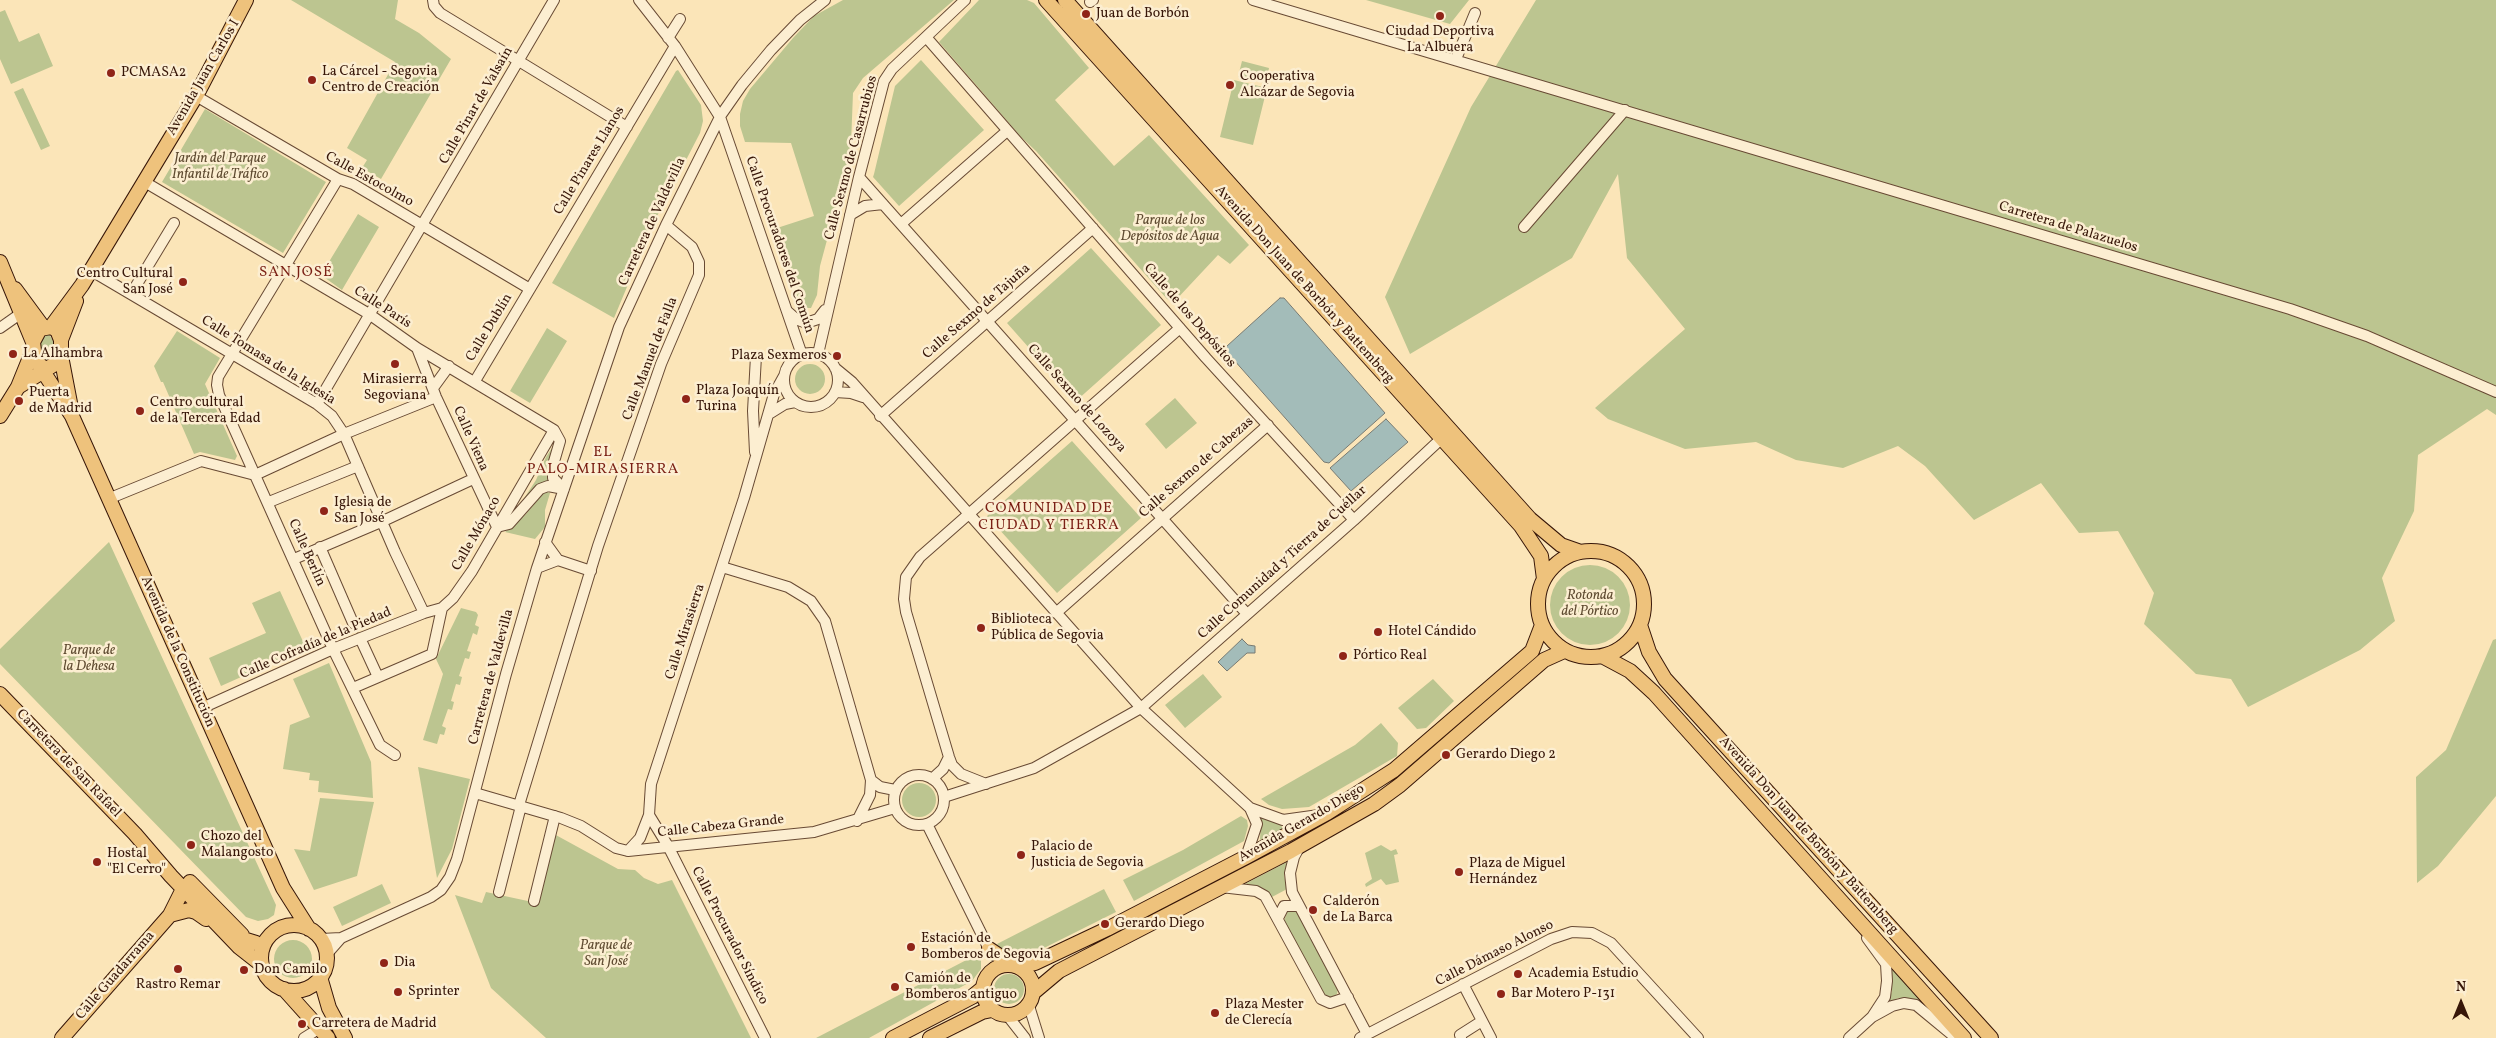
<!DOCTYPE html>
<meta charset="utf-8">
<style>
body{margin:0}
#map{position:relative;width:2496px;height:1038px;overflow:hidden;background:#fbe5b8;font-family:Vollkorn,serif}
canvas{display:block}
.north{position:absolute;left:2436px;top:978px;width:50px;height:50px;-webkit-text-stroke:4px #fceed1;paint-order:stroke;rotate:0deg;font-size:14px;font-weight:700;line-height:20px;text-align:center;color:#371608}
.north::after{content:'';display:block;margin:auto;width:18px;height:22px;background:#371608;clip-path:polygon(50% 0,100% 100%,50% 72%,0 100%)}
</style>
<div id="map">
<canvas width="2496" height="1038"></canvas>
<div class="north">N</div>
</div>
<script>
const c = document.querySelector('canvas').getContext('2d');
c.lineJoin = 'round';
function fillPath(path, color) {
  c.fillStyle = color;
  c.fill(path, 'evenodd');
}
function poly(rows) {
  const path = new Path2D();
  for (const r of rows) {
    if (r.length === 3) {
      path.moveTo(r[0] + r[2], r[1]);
      path.arc(r[0], r[1], r[2], 0, 2 * Math.PI);
      continue;
    }
    path.moveTo(r[0], r[1]);
    for (let i = 2; i < r.length; i += 2) path.lineTo(r[i], r[i + 1]);
  }
  return path;
}
function strokePath(path, color, width, dash) {
  c.strokeStyle = color;
  c.lineWidth = width;
  c.lineCap = dash ? 'butt' : 'round';
  c.setLineDash(dash || []);
  c.stroke(path);
}
function label(font, color, halo, rows, align = 'center') {
  c.font = font + ' Vollkorn,serif';
  c.lineWidth = 5;
  c.setLineDash([]);
  c.textBaseline = 'middle';
  c.strokeStyle = halo;
  c.fillStyle = color;
  for (const [text, x, y, turn = 0] of rows) {
    c.save();
    c.translate(x, y);
    c.rotate((+turn || 0) * Math.PI / 180);
    c.textAlign = isNaN(turn) ? turn : align;
    if (halo) c.strokeText(text, 0, 0);
    c.fillText(text, 0, 0);
    c.restore();
  }
}
fillPath(poly([
 [291,0,398,0,395,19,419,33,451,59,381,179,362,168,367,160,347,148,395,62],
 [843,0,954,0,863,78,853,93,851,144,847,166,820,266,817,295,811,308,804,308,800,305,774,229,814,216,791,143,745,142,740,126,740,114,743,101,750,89,793,38,814,16],
 [979,0,1027,0,1034,3,1089,68,1055,100,1114,166,1149,135,1249,245,1230,264,1218,255,1174,302,1167,299,1036,151,1021,137,939,42],
 [1366,0,1469,0,1450,24],
 [1536,0,2496,0,2496,415,2487,409,2418,455,2414,511,2382,578,2395,621,2360,650,2248,707,2231,679,2196,674,2144,624,2154,593,2118,531,2079,533,2041,483,1974,520,1925,466,1898,446,1843,468,1796,460,1756,442,1685,449,1608,419,1595,408,1685,329,1627,258,1618,174,1572,258,1410,354,1385,297,1471,107],
 [5,10,19,42,39,33,53,66,11,84,0,59,0,12],
 [921,60,984,130,899,206,873,177,874,174,895,86],
 [1242,61,1269,68,1266,83,1238,77],
 [678,70,701,105,703,121,700,133,655,220,614,318,552,283,676,71],
 [1234,80,1267,88,1253,145,1220,137],
 [23,88,50,146,41,150,14,92],
 [205,109,326,182,283,253,162,182],
 [358,214,379,227,342,290,321,275],
 [1091,248,1161,325,1076,401,1007,323],
 [547,328,567,341,530,403,510,391],
 [177,331,220,358,205,384,237,456,235,460,200,452,194,454,163,382,161,382,154,366],
 [49,334,53,341,54,350,51,359,47,361,40,356,39,343,43,335],
 [810,379,15],
 [1175,398,1197,423,1166,449,1145,424],
 [1072,441,1141,518,1057,593,987,516],
 [556,442,553,485,514,514,536,480,546,457],
 [545,491,550,493,545,510,545,527,535,539,505,532,526,514],
 [109,542,276,905,274,915,268,919,258,921,246,917,0,664,0,649],
 [1590,605,40],
 [280,591,306,648,221,686,209,658,266,633,252,603],
 [461,608,476,612,478,615,475,625,479,627,477,635,473,633,467,651,471,652,469,659,465,658,459,676,462,677,460,685,456,684,451,701,454,702,452,710,448,709,442,726,446,728,444,735,440,734,437,744,423,740,443,674,436,659],
 [2496,639,2496,796,2438,866,2417,883,2416,777,2446,750,2493,640],
 [329,663,371,762,373,798,318,792,319,781,309,780,310,773,283,769,290,725,310,717,293,679],
 [1203,674,1222,697,1185,728,1165,705],
 [1433,679,1454,701,1426,728,1417,729,1398,708],
 [1381,723,1398,743,1397,756,1309,807,1282,809,1269,805,1261,799,1355,745],
 [418,767,470,779,452,849,437,878],
 [919,800,17],
 [320,798,374,802,357,876,314,890,294,849,310,851],
 [1241,816,1247,820,1248,826,1244,841,1134,901,1123,880,1183,850],
 [1261,817,1281,825,1283,829,1260,840],
 [554,834,618,869,635,870,644,878,658,884,672,880,751,1038,546,1038,491,988,455,895,482,903,486,892,537,903],
 [1381,845,1391,851,1396,849,1398,854,1394,855,1399,882,1386,885,1381,879,1366,887,1365,884,1372,879,1365,853],
 [1287,862,1284,875,1287,889,1272,897,1265,890,1243,885],
 [382,884,391,903,342,926,333,907],
 [1104,889,1116,912,1040,950,1017,956,1003,951,997,944],
 [1292,911,1296,911,1299,915,1338,989,1337,994,1332,997,1325,997,1284,921,1287,912],
 [293,959,19],
 [978,954,981,961,981,969,972,981,869,1038,816,1038],
 [1889,962,1924,1002,1898,998,1885,1005,1892,992,1892,976],
 [1009,989,15]
]), '#bcc590');
const water = poly([
 [1280,298,1284,298,1385,413,1329,463,1324,462,1226,351,1227,346,1280,298],
 [1386,419,1408,442,1351,491,1330,468,1386,419],
 [1242,639,1248,645,1255,646,1255,653,1247,653,1227,671,1218,662,1242,639]
]);
fillPath(water, '#a3bcb9');
strokePath(water, '#787a72', 1);
const minor = poly([
 [433,0,434,6,440,13,627,127],
 [639,0,675,46,720,117,802,355],
 [1253,0,2290,309,2367,336,2496,392],
 [1090,2,1093,0],
 [926,37,1206,358,1354,520],
 [668,38,680,19],
 [1456,59,1475,13],
 [196,96,338,179,353,184,530,289],
 [859,177,1247,614],
 [338,179,218,377,217,385,219,395,333,649,380,745,395,755],
 [143,181,369,314,417,348,554,430,560,441,553,465,553,478,564,489,548,486,540,489,509,524,497,527],
 [850,215,865,206,883,204],
 [901,224,1007,131],
 [1524,227,1625,110],
 [90,270,317,404,332,416,344,434,395,552,424,613],
 [131,294,174,223],
 [787,311,796,319,806,323,818,319,825,310],
 [0,328,20,314],
 [417,348,436,397,497,527],
 [811,380,27],
 [818,354,859,177,884,81,892,69,965,0],
 [835,368,852,382,1141,708,1250,808,1257,824,1246,857],
 [475,381,675,46],
 [433,388,449,366],
 [835,392,851,393,863,397],
 [317,404,554,0],
 [769,414,785,404,795,402],
 [880,416,1093,228],
 [755,452,753,411,756,356],
 [108,499,201,461,255,475,344,434,436,397],
 [269,502,358,466],
 [545,542,558,560],
 [320,547,353,623],
 [294,559,381,522,473,479],
 [558,560,591,571],
 [722,567,788,587,811,601,825,621,871,780,870,795,857,821],
 [537,568,558,560],
 [1056,613,1268,425],
 [360,638,378,677],
 [353,688,432,654,442,608,453,598,472,571,554,430],
 [202,708,333,649,424,613,442,608],
 [919,800,25],
 [932,779,943,769,949,757],
 [871,780,880,787,895,790],
 [986,784,961,774,952,765,949,757,906,612,904,599,906,577,920,557,1180,328],
 [475,793,561,818,581,826,616,848,628,851,814,832,895,808],
 [944,797,1034,768,1141,708,1354,520,1442,438],
 [519,805,598,546,661,364,699,275,699,262,692,247,666,225],
 [1250,808,1283,820,1319,815],
 [649,815,668,846,765,1038],
 [927,824,989,949],
 [1300,846,1294,857,1290,873,1292,892,1367,1034],
 [628,851,640,838,649,815,651,784,744,498,774,394,784,376],
 [1221,887,1256,891,1265,896,1321,999,1330,1003,1348,997],
 [499,892,521,806],
 [534,901,555,816],
 [1278,918,1284,906,1299,906],
 [1867,938,1886,964,1887,981,1885,997,1872,1017],
 [321,939,341,938],
 [326,955,341,938,431,897,441,890,450,877,457,859,506,674,537,568,619,327,666,225,721,115,742,85,771,50,800,20,825,0],
 [1463,984,1491,1038],
 [1029,1006,1039,1038],
 [1007,1015,1025,1038],
 [304,1038,320,1028],
 [1360,1038,1551,939,1572,932,1592,933,1611,943,1698,1038],
 [1461,1038,1460,1035,1482,1021],
 [1849,1038,1872,1017,1892,1006,1904,1003,1916,1005,1956,1038]
]);
const major = poly([
 [1046,0,1521,526,1541,556,1544,579],
 [1065,0,1530,519,1561,545,1581,552],
 [0,262,33,342],
 [15,289,43,327],
 [51,327,82,285,196,96,246,0],
 [61,340,76,301],
 [61,356,71,408],
 [37,362,72,416,283,888,309,929],
 [18,387,58,362,61,353,61,340,57,330,51,327,40,329,33,342,35,359,42,367],
 [0,416,18,387,33,350],
 [1591,604,53],
 [1640,625,1649,652,1665,679,1991,1038],
 [1602,656,1630,671,1654,693,1964,1038],
 [0,694,135,834,171,876,239,947,262,965],
 [190,882,242,935],
 [170,915,189,910,196,912,206,919],
 [294,958,33],
 [230,930,243,939,256,943],
 [989,949,1013,965],
 [1008,990,25],
 [1019,967,1035,963,1107,929,1246,857,1327,813,1394,770,1532,651,1542,625],
 [320,977,329,1008,345,1038],
 [284,989,328,1038],
 [1034,992,1059,971,1291,851,1374,804,1400,785,1544,660,1564,651],
 [62,1038,170,915,181,893,187,890,193,891],
 [893,1038,972,997,983,988],
 [930,1038,982,1012,992,1010]
]);
strokePath(minor, '#684a34', 12);
strokePath(major, '#371608', 16);
strokePath(minor, '#fceed1', 10);
strokePath(major, '#eec27c', 14);
for (const [x, y, r, color] of [
 [1086,14,5,"#8f2418"],
 [1440,16,5,"#8f2418"],
 [111,73,5,"#8f2418"],
 [312,80,5,"#8f2418"],
 [1230,85,5,"#8f2418"],
 [183,282,5,"#8f2418"],
 [13,354,5,"#8f2418"],
 [837,356,5,"#8f2418"],
 [395,364,5,"#8f2418"],
 [686,399,5,"#8f2418"],
 [19,401,5,"#8f2418"],
 [140,411,5,"#8f2418"],
 [324,511,5,"#8f2418"],
 [981,628,5,"#8f2418"],
 [1378,632,5,"#8f2418"],
 [1343,656,5,"#8f2418"],
 [1446,755,5,"#8f2418"],
 [191,845,5,"#8f2418"],
 [1021,855,5,"#8f2418"],
 [97,862,5,"#8f2418"],
 [1459,872,5,"#8f2418"],
 [1313,910,5,"#8f2418"],
 [1105,924,5,"#8f2418"],
 [911,947,5,"#8f2418"],
 [384,963,5,"#8f2418"],
 [178,969,5,"#8f2418"],
 [244,970,5,"#8f2418"],
 [1518,974,5,"#8f2418"],
 [895,987,5,"#8f2418"],
 [398,992,5,"#8f2418"],
 [1501,994,5,"#8f2418"],
 [1215,1013,5,"#8f2418"],
 [302,1024,5,"#8f2418"]
]) {
  const dot = new Path2D();
  dot.arc(x, y, r, 0, 2 * Math.PI);
  c.fillStyle = color;
  c.fill(dot);
  strokePath(dot, '#fceed1', 2);
}
label('14px', '#371608', '#fceed1', [
 ["Juan de Borbón",1096,14],
 ["Ciudad Deportiva",1440,32,"center"],
 ["La Albuera",1440,48,"center"],
 ["La Cárcel - Segovia",322,72],
 ["Centro de Creación",322,88],
 ["PCMASA2",121,73],
 ["Cooperativa",1240,77],
 ["Alcázar de Segovia",1240,93],
 ["Centro Cultural",173,274,"right"],
 ["San José",173,290,"right"],
 ["La Alhambra",23,354],
 ["Plaza Sexmeros",827,356,"right"],
 ["Mirasierra",395,380,"center"],
 ["Segoviana",395,396,"center"],
 ["Plaza Joaquín",696,391],
 ["Turina",696,407],
 ["Puerta",29,393],
 ["de Madrid",29,409],
 ["Centro cultural",150,403],
 ["de la Tercera Edad",150,419],
 ["Iglesia de",334,503],
 ["San José",334,519],
 ["Biblioteca",991,620],
 ["Pública de Segovia",991,636],
 ["Hotel Cándido",1388,632],
 ["Pórtico Real",1353,656],
 ["Gerardo Diego 2",1456,755],
 ["Chozo del",201,837],
 ["Malangosto",201,853],
 ["Palacio de",1031,847],
 ["Justicia de Segovia",1031,863],
 ["Hostal",107,854],
 ["\"El Cerro\"",107,870],
 ["Plaza de Miguel",1469,864],
 ["Hernández",1469,880],
 ["Calderón",1323,902],
 ["de La Barca",1323,918],
 ["Gerardo Diego",1115,924],
 ["Estación de",921,939],
 ["Bomberos de Segovia",921,955],
 ["Dia",394,963],
 ["Don Camilo",254,970],
 ["Academia Estudio",1528,974],
 ["Camión de",905,979],
 ["Bomberos antiguo",905,995],
 ["Rastro Remar",178,985,"center"],
 ["Sprinter",408,992],
 ["Bar Motero P-131",1511,994],
 ["Plaza Mester",1225,1005],
 ["de Clerecía",1225,1021],
 ["Carretera de Madrid",312,1024]
], 'left');
label('14px', '#371608', '#fceed1', [
 ["Avenida Juan Carlos I",204,78,-60],
 ["Calle Pinar de Valsaín",477,106,-60],
 ["Calle Sexmo de Casarrubios",852,158,-75],
 ["Calle Pinares Llanos",590,161,-59],
 ["Calle Estocolmo",369,180,29],
 ["Carretera de Valdevilla",653,222,-65],
 ["Carretera de Palazuelos",2068,228,17],
 ["Calle Procuradores del Común",779,245,71],
 ["Avenida Don Juan de Borbón y Battemberg",1304,285,48],
 ["Calle París",382,308,33],
 ["Calle Sexmo de Tajuña",977,312,-41],
 ["Calle de los Depósitos",1189,316,49],
 ["Calle Dublín",490,328,-59],
 ["Calle Manuel de Falla",651,359,-69],
 ["Calle Tomasa de la Iglesia",268,361,32],
 ["Calle Sexmo de Lozoya",1076,399,48],
 ["Calle Viena",470,439,66],
 ["Calle Sexmo de Cabezas",1197,468,-41],
 ["Calle Mónaco",477,534,-60],
 ["Calle Berlín",306,553,66],
 ["Calle Comunidad y Tierra de Cuéllar",1283,563,-42],
 ["Calle Mirasierra",686,632,-72],
 ["Calle Cofradía de la Piedad",316,644,-23],
 ["Avenida de la Constitución",177,652,66],
 ["Carretera de Valdevilla",492,677,-75],
 ["Carretera de San Rafael",68,764,46],
 ["Avenida Gerardo Diego",1302,824,-30],
 ["Calle Cabeza Grande",721,827,-6],
 ["Avenida Don Juan de Borbón y Battemberg",1808,836,48],
 ["Calle Procurador Síndico",729,936,63],
 ["Calle Dámaso Alonso",1495,954,-27],
 ["Calle Guadarrama",116,976,-49]
]);
label('italic 14px', '#5f4b31', '#fceed1', [
 ["Jardín del Parque",220,159],
 ["Infantil de Tráfico",220,175],
 ["Parque de los",1170,221],
 ["Depósitos de Agua",1170,237],
 ["Rotonda",1590,596],
 ["del Pórtico",1590,612],
 ["Parque de",89,651],
 ["la Dehesa",89,667],
 ["Parque de",606,946],
 ["San José",606,962]
]);
c.letterSpacing = '1px';
label('15px', '#7a1f14', '#fceed1', [
 ["SAN JOSÉ",296,273],
 ["EL",603,453],
 ["PALO-MIRASIERRA",603,470],
 ["COMUNIDAD DE",1049,509],
 ["CIUDAD Y TIERRA",1049,526]
]);
c.letterSpacing = '0px';
</script>
